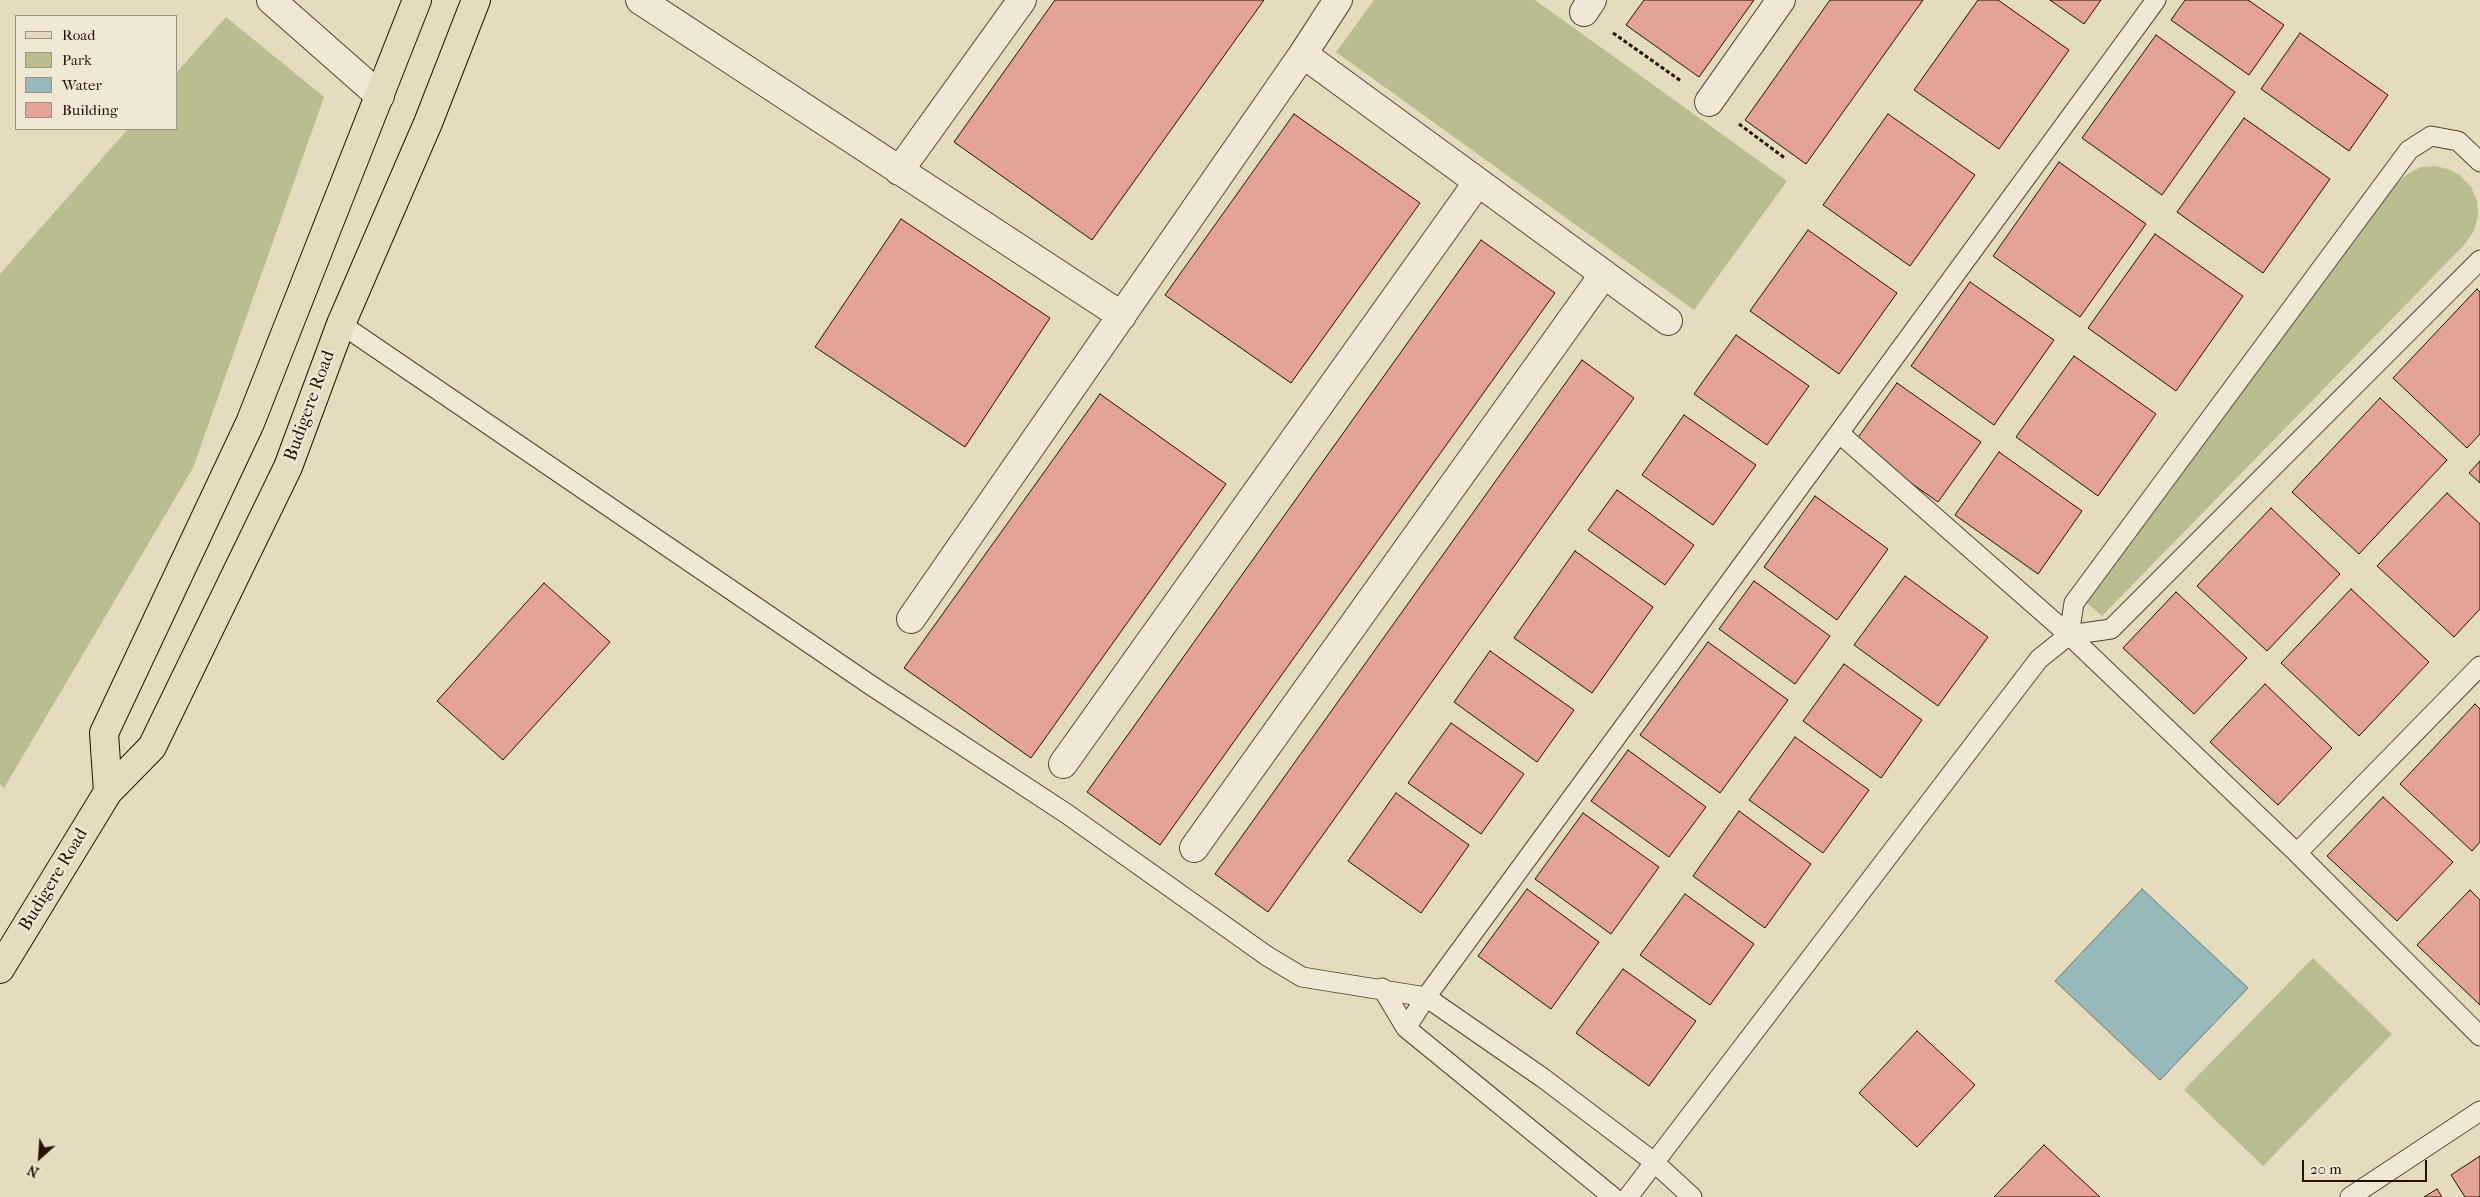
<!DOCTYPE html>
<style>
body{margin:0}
#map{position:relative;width:2480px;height:1197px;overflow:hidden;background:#e5dbbe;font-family:"IM FELL French Canon",serif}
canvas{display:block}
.legend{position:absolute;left:15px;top:15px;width:162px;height:115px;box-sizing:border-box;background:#eee8d5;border:1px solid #9e9280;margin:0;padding:6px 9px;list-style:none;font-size:15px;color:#271000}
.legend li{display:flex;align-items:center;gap:10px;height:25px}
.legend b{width:25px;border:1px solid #9e9280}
.north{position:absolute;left:15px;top:1132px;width:50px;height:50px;-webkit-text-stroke:4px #eee8d5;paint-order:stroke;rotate:206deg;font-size:14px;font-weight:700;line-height:20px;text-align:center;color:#271000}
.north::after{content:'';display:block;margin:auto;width:18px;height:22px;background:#271000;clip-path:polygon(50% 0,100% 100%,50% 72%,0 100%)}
.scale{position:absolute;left:2302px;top:1160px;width:125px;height:22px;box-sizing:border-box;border:2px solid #271000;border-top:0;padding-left:6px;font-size:15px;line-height:18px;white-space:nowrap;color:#271000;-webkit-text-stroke:4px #eee8d5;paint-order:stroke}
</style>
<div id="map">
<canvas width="2480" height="1197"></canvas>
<ul class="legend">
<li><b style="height:6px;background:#e5dbbe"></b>Road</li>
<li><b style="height:14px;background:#babe8e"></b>Park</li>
<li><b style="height:14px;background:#98b9ba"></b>Water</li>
<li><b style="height:14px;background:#e5a296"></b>Building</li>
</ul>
<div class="north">N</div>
<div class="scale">20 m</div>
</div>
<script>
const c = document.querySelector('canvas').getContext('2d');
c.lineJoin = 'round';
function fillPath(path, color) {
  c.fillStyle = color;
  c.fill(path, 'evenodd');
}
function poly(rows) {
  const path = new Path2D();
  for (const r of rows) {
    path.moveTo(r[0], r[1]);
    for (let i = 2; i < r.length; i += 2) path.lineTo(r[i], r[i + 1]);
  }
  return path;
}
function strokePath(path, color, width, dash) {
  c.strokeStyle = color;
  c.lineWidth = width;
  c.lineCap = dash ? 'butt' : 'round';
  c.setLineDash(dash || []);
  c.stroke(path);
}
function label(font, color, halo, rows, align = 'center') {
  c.font = font + ' "IM FELL French Canon",serif';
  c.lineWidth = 4.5;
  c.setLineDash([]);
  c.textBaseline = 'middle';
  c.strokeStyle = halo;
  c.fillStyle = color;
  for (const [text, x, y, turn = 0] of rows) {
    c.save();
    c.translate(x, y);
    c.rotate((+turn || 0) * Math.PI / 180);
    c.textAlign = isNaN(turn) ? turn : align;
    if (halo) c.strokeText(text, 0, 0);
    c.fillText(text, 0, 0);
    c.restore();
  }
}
fillPath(poly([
 [1374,0,1535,0,1787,181,1694,310,1336,52],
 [226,17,324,97,193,468,4,788,0,784,0,274,128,129,176,129,176,73],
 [2435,166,2448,169,2460,175,2471,187,2477,201,2478,216,2474,231,2465,244,2102,616,2087,603,2398,182,2409,173,2421,167],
 [2313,958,2392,1034,2263,1166,2184,1090]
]), '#babe8e');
const water = poly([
 [2142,889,2248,988,2160,1080,2055,981,2142,889]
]);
fillPath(water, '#98b9ba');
strokePath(water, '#6b7570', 1);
const building = poly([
 [1055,0,1264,0,1092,240,954,142,1055,0],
 [1644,0,1754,0,1699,77,1626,25,1644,0],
 [1830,0,1923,0,1806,164,1745,120,1830,0],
 [1978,0,1998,0,2069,50,1999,149,1914,90,1978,0],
 [2050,0,2101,0,2084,24,2050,0],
 [2185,0,2248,0,2284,25,2249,75,2171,20,2185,0],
 [2300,33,2388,95,2349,151,2261,89,2300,33],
 [2156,35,2235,92,2162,195,2082,138,2156,35],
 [1294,114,1420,203,1291,383,1165,295,1294,114],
 [1888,114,1975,175,1910,266,1823,205,1888,114],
 [2244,118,2330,179,2263,273,2177,212,2244,118],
 [2059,162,2146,224,2080,317,1993,256,2059,162],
 [901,219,1050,318,965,447,815,347,901,219],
 [1808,230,1897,293,1839,374,1750,311,1808,230],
 [2155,234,2243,296,2176,391,2088,328,2155,234],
 [1481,240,1555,293,1160,845,1087,792,1481,240],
 [1970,282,2054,340,1994,425,1911,366,1970,282],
 [2477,289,2480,292,2480,434,2467,448,2393,378,2477,289],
 [1736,335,1809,386,1767,445,1694,394,1736,335],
 [2074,356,2156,414,2098,496,2016,437,2074,356],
 [1582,360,1634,398,1268,912,1215,874,1582,360],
 [1897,383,1981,442,1938,502,1854,443,1897,383],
 [1100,394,1226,484,1031,758,904,668,1100,394],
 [2380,398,2447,460,2359,554,2292,492,2380,398],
 [1684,415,1756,465,1713,525,1642,475,1684,415],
 [1999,452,2082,511,2038,574,1955,515,1999,452],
 [2480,461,2480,483,2469,473,2480,461],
 [1617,490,1694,545,1665,585,1588,530,1617,490],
 [2447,493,2480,524,2480,609,2454,637,2377,566,2447,493],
 [1815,496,1888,549,1837,620,1764,567,1815,496],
 [2271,508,2340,574,2267,651,2197,586,2271,508],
 [1575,551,1653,607,1592,693,1514,638,1575,551],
 [1905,576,1988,637,1938,706,1854,645,1905,576],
 [1754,581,1830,636,1795,684,1719,629,1754,581],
 [544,583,610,642,503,760,437,701,544,583],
 [2351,589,2429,662,2359,736,2281,663,2351,589],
 [2176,592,2247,658,2194,714,2123,648,2176,592],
 [1708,642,1788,700,1720,793,1640,735,1708,642],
 [1490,651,1574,710,1537,762,1454,702,1490,651],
 [1844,664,1922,720,1881,778,1803,721,1844,664],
 [2265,684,2332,748,2278,805,2210,742,2265,684],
 [2475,704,2480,709,2480,842,2472,851,2400,784,2475,704],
 [1451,723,1524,774,1481,834,1408,783,1451,723],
 [1795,737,1869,790,1823,853,1749,800,1795,737],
 [1628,750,1706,807,1669,857,1591,801,1628,750],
 [1396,793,1469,845,1421,913,1348,861,1396,793],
 [2383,797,2453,862,2397,921,2327,856,2383,797],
 [1739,811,1811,864,1765,928,1693,876,1739,811],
 [1583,813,1659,867,1611,934,1535,879,1583,813],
 [1527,889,1599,942,1551,1009,1478,956,1527,889],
 [2470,890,2480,900,2480,1005,2417,945,2470,890],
 [1685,894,1754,944,1710,1005,1640,955,1685,894],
 [1623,969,1696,1021,1649,1086,1576,1033,1623,969],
 [1917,1031,1975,1085,1917,1147,1859,1093,1917,1031],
 [2044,1145,2100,1197,1994,1197,2044,1145],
 [2480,1156,2480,1197,2465,1197,2451,1175,2480,1156],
 [2437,1189,2442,1197,2424,1197,2437,1189]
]);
fillPath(building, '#e5a296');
strokePath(building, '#271000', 1);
const lane = poly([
 [341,324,872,686,1067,814,1267,956,1302,977,1426,997,1543,1078,1654,1162,1692,1197],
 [1839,433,2069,635,2297,853,2480,1036],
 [2069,635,2074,603,2409,150,2431,136,2458,141,2480,162],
 [2297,853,2480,666],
 [1382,988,1406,1028,1613,1197],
 [1406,1028,1426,997,2156,0],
 [1628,1197,2039,659,2069,635,2111,629,2480,260],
 [2350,1197,2480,1111]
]);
const street = poly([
 [271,0,380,96],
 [640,0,1122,316],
 [1584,12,1592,0],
 [1303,54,1668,321],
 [1709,102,1781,0],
 [899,171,1022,0],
 [911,619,1303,54,1338,0],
 [1063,764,1478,182],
 [1194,848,1604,274]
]);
const primary = poly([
 [108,792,104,733,250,423,417,0],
 [0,969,108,792,152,747,288,467,341,324,428,123,476,0]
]);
strokePath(lane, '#564330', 21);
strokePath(street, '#564330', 30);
strokePath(primary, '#271000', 30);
strokePath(poly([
 [1613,33,1681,81],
 [1739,124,1786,159]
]), '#271000', 3, [4, 2.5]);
strokePath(lane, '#eee8d5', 19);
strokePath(street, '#eee8d5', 28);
strokePath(primary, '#e5dbbe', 28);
label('18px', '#271000', '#eee8d5', [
 ["Budigere Road",310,406,-70],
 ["Budigere Road",54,880,-59]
]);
</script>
